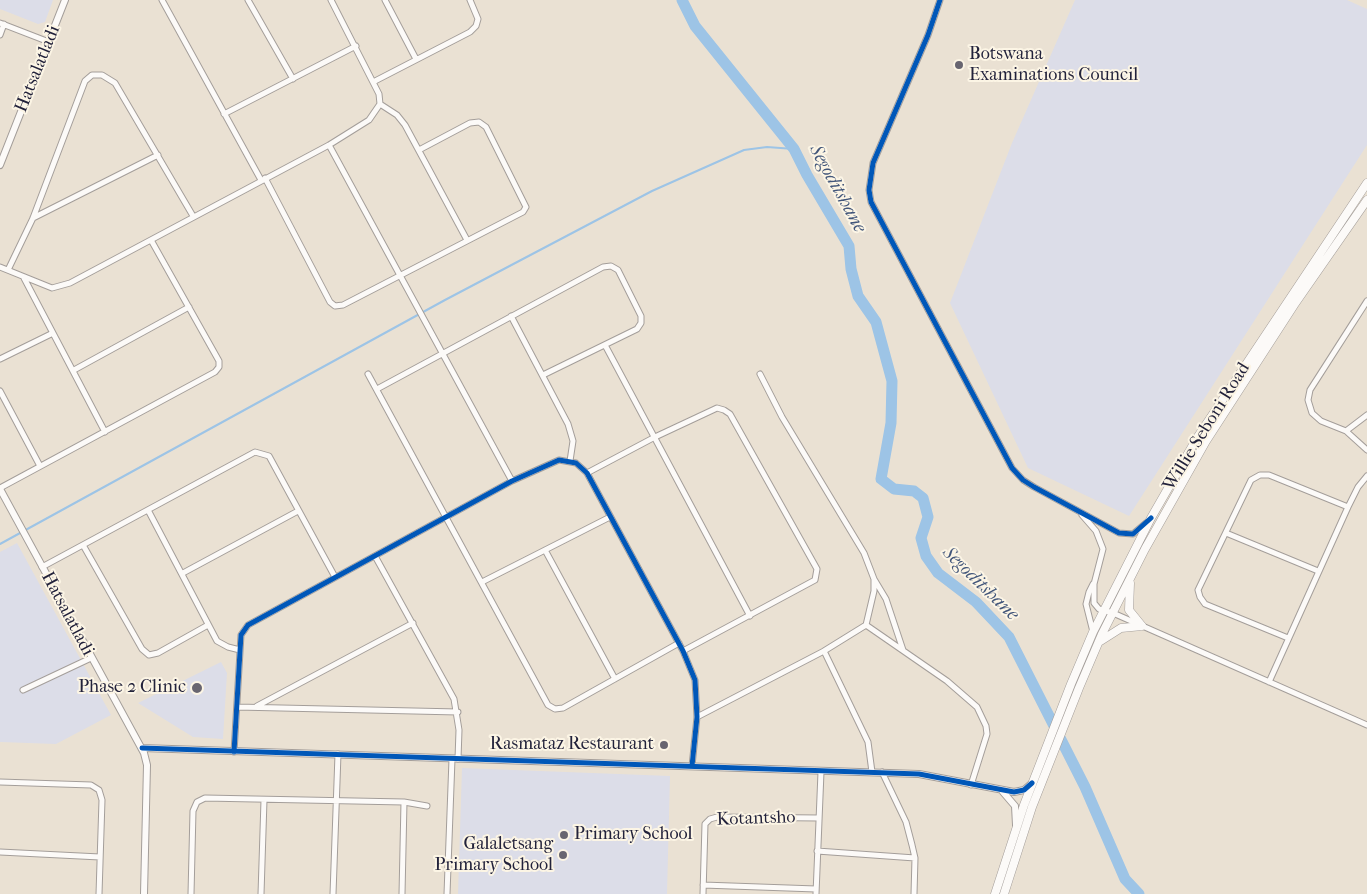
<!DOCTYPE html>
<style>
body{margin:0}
canvas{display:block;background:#eae1d3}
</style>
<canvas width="1367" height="894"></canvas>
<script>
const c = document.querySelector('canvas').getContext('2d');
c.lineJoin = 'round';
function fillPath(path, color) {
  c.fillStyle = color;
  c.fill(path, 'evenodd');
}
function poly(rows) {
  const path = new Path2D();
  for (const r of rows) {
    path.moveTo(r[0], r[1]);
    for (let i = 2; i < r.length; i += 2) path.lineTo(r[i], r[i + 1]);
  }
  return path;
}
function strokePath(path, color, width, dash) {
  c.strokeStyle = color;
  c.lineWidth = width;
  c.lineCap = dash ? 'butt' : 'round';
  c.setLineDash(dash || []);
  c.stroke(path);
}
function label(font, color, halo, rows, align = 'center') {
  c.font = font + ' "IM FELL French Canon",serif';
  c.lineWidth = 4;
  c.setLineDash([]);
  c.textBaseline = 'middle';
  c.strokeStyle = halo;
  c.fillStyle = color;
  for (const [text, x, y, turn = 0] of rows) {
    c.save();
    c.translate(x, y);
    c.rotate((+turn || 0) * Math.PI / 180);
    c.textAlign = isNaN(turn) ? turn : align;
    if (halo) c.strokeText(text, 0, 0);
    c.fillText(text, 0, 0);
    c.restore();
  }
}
fillPath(poly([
 [0,0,53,0,45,22,38,24,0,9],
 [1075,0,1347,0,1367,9,1367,145,1129,516,1028,468,950,303,1012,143],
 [17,543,111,715,56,744,0,742,0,552],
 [221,662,227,673,223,739,193,737,138,703],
 [462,768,670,776,667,894,458,894]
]), '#dcdde8');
strokePath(poly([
 [0,544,445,300,652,191,744,150,767,147,794,149]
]), '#9dc4e6', 2);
strokePath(poly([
 [682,0,695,26,794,149,807,175,849,246,851,269,858,296,876,322,892,381,891,423,881,479,894,489,914,491,923,498,928,517,921,538,926,556,938,573,976,602,1009,637,1085,787,1125,879,1139,894]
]), '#9dc4e6', 11);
const minor = poly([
 [162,0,261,180],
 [248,0,293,79],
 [385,0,416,59],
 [940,0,928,35,873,163,869,190,871,202,1012,468,1023,480,1034,487,1119,533,1133,534,1146,523],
 [0,23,49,42],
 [0,35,4,24],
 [375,81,470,32,476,26,478,19,470,0],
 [380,104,397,115,405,125,467,240],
 [224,114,356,46],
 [329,145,512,481],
 [265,178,330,302,335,306,343,305,523,212,526,207,486,127,479,122,470,123,419,150],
 [33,218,158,155],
 [0,267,52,288,70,283,329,145,369,120,380,104,379,94,331,0],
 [8,270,33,218,85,81,92,75,102,75,115,83,193,216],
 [24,278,105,432],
 [1367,301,1310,390,1308,400,1312,413,1321,421,1346,431,1367,450],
 [511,316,568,424,573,441,570,461],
 [605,345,750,616],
 [0,359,53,333],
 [74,370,189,307],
 [368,374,548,705,555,709,563,708,679,643],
 [760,374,782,417,864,553,874,579,874,591,866,625,824,651],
 [377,389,603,267,611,266,618,270,641,316,641,323,637,329,543,375],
 [0,391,40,466],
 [1346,431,1367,415],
 [587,473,655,437,717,408,724,410,730,414,817,569,815,580,683,651],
 [0,488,215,372,219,367,219,361,151,240],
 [148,510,217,641,228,647,240,650],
 [1082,515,1096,531,1103,549,1094,584,1094,603,1099,609,1113,613,1367,725],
 [1226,533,1318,571],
 [83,545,142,649,149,655,158,653,208,625],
 [545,550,615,679],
 [375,556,454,699,459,730,458,759],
 [42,567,255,452,269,456,335,577],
 [183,573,298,511],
 [874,579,886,599,903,650],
 [482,582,610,517],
 [1093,584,1089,592,1086,604,1093,632],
 [866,625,947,681,977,707,986,726,987,734,971,785],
 [1288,638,1205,604,1200,597,1198,590,1251,480,1260,475,1269,475,1348,507],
 [1269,682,1348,507,1358,487,1367,476],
 [23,690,91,658],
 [257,706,413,623],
 [237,707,458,712],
 [697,717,824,651,868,742,872,772],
 [234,752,241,635,248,625,512,481,559,460,576,463,587,473,683,651,695,680,697,717,692,766],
 [882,772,906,822,912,845,915,858,914,894],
 [0,782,91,785,99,790,102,800,99,894],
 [817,851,915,858],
 [0,852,100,857],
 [703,885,816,889],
 [191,894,193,811,197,802,205,798,404,802,427,806],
 [261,894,264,800],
 [333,894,338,754],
 [402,894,404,802],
 [447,894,452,759],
 [703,894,705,824,710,819,717,817,819,818],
 [816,894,821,772]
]);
const tertiary = poly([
 [0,165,65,0],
 [0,489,144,753,147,765,144,894],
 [142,748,919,774,1014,792,1024,790,1031,784],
 [1003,792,1015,806,1016,825]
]);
const primary = poly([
 [1130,583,1129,610,1142,626],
 [1099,642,1121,628,1142,626],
 [995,894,1024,805,1071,684,1093,632,1151,518,1197,438,1367,183],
 [1004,894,1032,807,1079,688,1102,634,1145,549,1206,441,1294,305,1367,200]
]);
strokePath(minor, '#a49e9a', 7);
strokePath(tertiary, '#a49e9a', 8);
strokePath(primary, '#a49e9a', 9);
strokePath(minor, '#fcfaf8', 5);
strokePath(tertiary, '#fcfaf8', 6);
strokePath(primary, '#fcfaf8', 8);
strokePath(poly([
 [940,0,928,35,873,163,869,190,871,202,1012,468,1023,480,1034,487,1119,533,1133,534,1151,518],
 [142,748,919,774,1014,792,1024,790,1032,783],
 [234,752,241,635,248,625,512,481,559,460,576,463,587,473,683,651,695,680,697,717,692,766]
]), '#0057b8', 5);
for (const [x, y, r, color] of [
 [959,65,5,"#686570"],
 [197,688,6,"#686570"],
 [664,745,5,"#686570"],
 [564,835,5,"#686570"],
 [563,855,5,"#686570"]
]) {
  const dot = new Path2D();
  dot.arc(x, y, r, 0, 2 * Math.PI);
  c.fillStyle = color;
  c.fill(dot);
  strokePath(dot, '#fcf5e5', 2);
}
label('18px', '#22223b', '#fcf5e5', [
 ["Botswana",969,55,"left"],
 ["Examinations Council",969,76,"left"],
 ["Phase 2 Clinic",186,688],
 ["Rasmataz Restaurant",654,745],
 ["Primary School",574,835,"left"],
 ["Galaletsang",553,845],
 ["Primary School",553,866]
], 'right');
label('18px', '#22223b', '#fcf5e5', [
 ["Hatsalatladi",38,69,-68],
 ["Willie Seboni Road",1207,427,-58],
 ["Hatsalatladi",67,614,62],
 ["Kotantsho",756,819,-2]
]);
label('italic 19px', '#42567a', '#fcf5e5', [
 ["Segoditshane",837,189,61],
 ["Segoditshane",980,584,44]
]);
</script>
